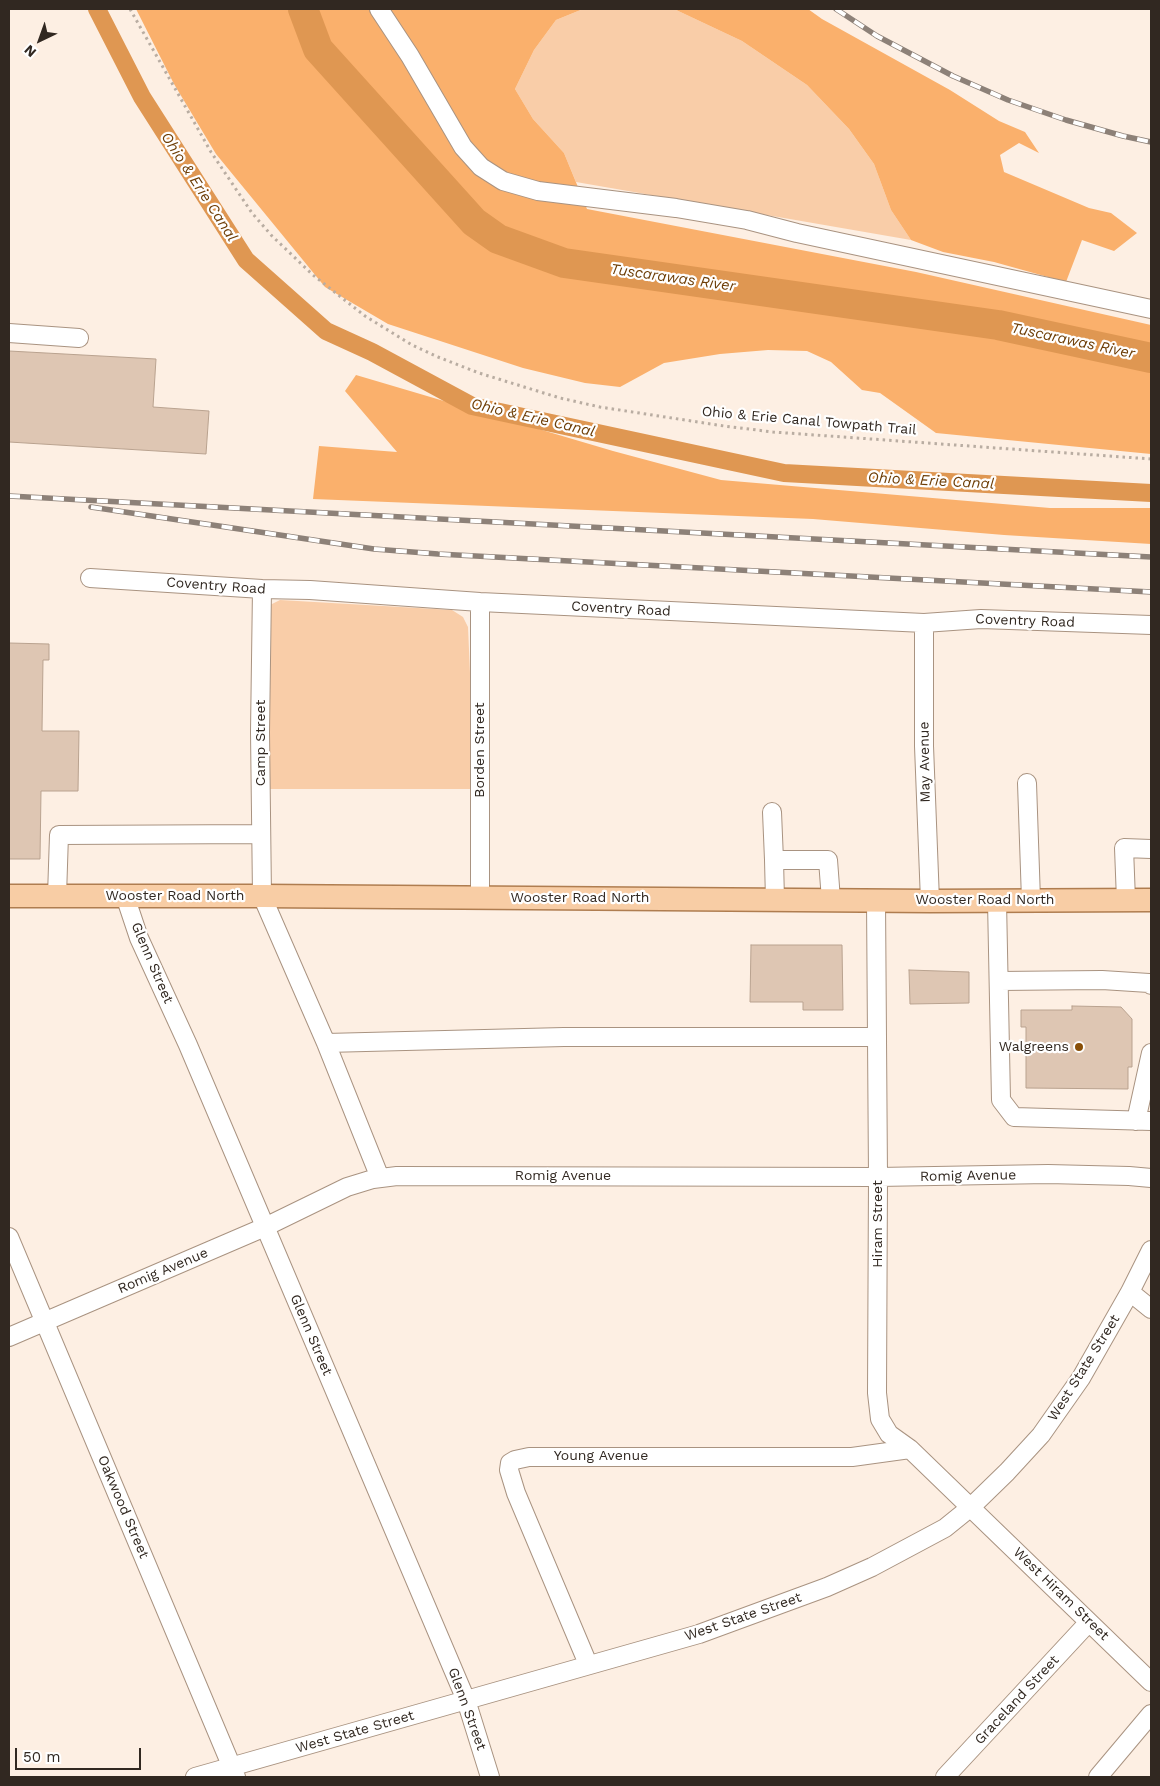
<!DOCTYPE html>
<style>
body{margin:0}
#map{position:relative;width:1160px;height:1786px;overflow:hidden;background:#fdefe3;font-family:"Work Sans",sans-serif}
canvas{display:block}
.frame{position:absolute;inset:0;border:10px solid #312821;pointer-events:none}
.north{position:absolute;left:15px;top:15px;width:50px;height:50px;-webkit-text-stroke:4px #fff;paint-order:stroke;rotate:222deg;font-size:14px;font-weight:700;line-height:20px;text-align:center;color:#312821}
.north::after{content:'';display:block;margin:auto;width:18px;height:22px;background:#312821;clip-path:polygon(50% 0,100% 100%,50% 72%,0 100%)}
.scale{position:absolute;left:15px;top:1748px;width:126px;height:22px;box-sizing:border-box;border:2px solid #312821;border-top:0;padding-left:6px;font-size:15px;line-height:18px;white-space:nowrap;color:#312821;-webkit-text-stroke:4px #fff;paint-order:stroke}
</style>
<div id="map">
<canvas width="1160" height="1786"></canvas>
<div class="frame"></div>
<div class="north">N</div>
<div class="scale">50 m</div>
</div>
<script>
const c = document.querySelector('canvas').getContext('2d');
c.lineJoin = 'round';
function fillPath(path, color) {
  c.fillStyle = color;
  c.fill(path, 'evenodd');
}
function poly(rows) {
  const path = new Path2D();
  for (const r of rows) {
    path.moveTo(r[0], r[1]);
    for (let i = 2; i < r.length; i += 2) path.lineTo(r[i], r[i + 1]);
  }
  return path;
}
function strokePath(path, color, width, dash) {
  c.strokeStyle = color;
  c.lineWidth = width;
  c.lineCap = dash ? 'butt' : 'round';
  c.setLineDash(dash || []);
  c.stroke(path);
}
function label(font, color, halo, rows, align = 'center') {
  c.font = font + ' "Work Sans",sans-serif';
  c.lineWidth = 4.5;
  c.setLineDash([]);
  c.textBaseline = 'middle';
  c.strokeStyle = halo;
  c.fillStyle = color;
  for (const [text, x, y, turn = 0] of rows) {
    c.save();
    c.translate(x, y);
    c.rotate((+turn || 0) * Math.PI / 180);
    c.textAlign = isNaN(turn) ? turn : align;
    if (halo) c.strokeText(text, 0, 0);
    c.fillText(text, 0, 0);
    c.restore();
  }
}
fillPath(poly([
 [583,9,674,9,742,41,807,85,849,129,874,164,891,210,911,240,576,182,564,153,533,119,515,89,534,50,556,20],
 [280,600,452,610,463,617,468,627,475,789,265,789,268,606]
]), '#f9cda8');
fillPath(poly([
 [136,9,583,9,556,20,534,50,515,89,533,119,564,153,587,209,916,272,1151,325,1151,454,936,433,880,393,862,390,831,362,807,351,768,350,720,354,664,363,620,387,585,383,523,368,388,324,325,287,216,154,174,84],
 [674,9,808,9,822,19,950,90,999,121,1025,132,1039,153,1019,143,1000,155,1004,172,1089,208,1111,213,1137,233,1114,251,1082,240,1066,282,994,262,943,252,911,240,891,210,874,164,849,129,807,85,742,41],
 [356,375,613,451,721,480,1050,508,1151,508,1151,544,1004,535,813,519,313,499,319,446,397,452,345,391]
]), '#fab06c');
strokePath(poly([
 [97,9,142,97,246,260,326,331,372,352,472,406,784,473,1151,493]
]), '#df9752', 18);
strokePath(poly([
 [303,9,318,49,474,222,498,239,564,263,998,325,1151,358]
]), '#df9752', 30);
const building = poly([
 [9,351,156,359,153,407,209,411,206,454,9,442,9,351],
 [9,643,49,644,49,660,43,660,42,731,79,731,78,791,41,791,40,859,9,859,9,643],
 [751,945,842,945,843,1010,803,1010,803,1002,750,1002,751,945],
 [909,970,969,972,969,1003,910,1004,909,970],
 [1072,1006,1121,1007,1132,1019,1132,1067,1128,1067,1128,1089,1026,1088,1026,1027,1021,1027,1021,1010,1072,1010,1072,1006]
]);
fillPath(building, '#dec6b3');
strokePath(building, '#b9a28f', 1);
const minor = poly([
 [379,9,410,56,463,147,481,167,503,181,538,191,676,208,747,220,797,233,1151,309],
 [9,333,79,338],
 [90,578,262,589,310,590,480,602,924,623,981,619,1151,625],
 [262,589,260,732,262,896,326,1043,380,1178],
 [480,602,480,897],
 [924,623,924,746,930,901],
 [1027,783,1031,900],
 [772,812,774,860],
 [57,896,59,835,261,834],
 [125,896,139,938,188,1045,466,1700,490,1777],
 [775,900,774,860,828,860,831,900],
 [876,900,878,1177,877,1393,880,1419,889,1434,910,1449,1151,1682],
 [1126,900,1124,848,1151,849],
 [997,901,1001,1100,1014,1117,1151,1121],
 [999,981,1102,980,1149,983,1151,985],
 [326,1043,564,1037,876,1037],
 [1136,1121,1151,1053],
 [9,1237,236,1777],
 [1130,1292,1151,1309],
 [9,1337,265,1227,347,1187,373,1179,397,1176,878,1177,1048,1174,1129,1176,1151,1178],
 [588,1664,516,1493,509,1470,510,1463,515,1460,529,1457,852,1457,910,1449],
 [195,1777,699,1634,827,1587,872,1567,945,1528,971,1507,1007,1472,1041,1435,1081,1378,1130,1292,1151,1250],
 [945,1777,1089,1622],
 [1098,1777,1151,1714]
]);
const major = poly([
 [9,896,262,896,930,901,1151,900]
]);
strokePath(minor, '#a99381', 20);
strokePath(major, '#af7d50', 25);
strokePath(poly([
 [130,9,211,152,252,213,272,236,313,275,365,316,412,345,438,357,479,373,560,398,600,407,724,426,773,432,1151,459]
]), '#b9ada2', 3, [2.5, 4]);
strokePath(minor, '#fff', 18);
strokePath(major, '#f8cda5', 22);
const rail = poly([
 [836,9,877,36,953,76,1008,100,1066,120,1123,136,1151,142],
 [9,496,1151,557],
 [91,507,374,549,438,554,1151,592]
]);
strokePath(rail, '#8d8178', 5.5);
strokePath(rail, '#fff', 4, [11]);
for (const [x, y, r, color] of [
 [1079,1047,5,"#894f08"]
]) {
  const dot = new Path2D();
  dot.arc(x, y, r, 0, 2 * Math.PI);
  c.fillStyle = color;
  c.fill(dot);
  strokePath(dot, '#fff', 2);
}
label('14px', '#312821', '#fff', [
 ["Ohio & Erie Canal Towpath Trail",809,421,5],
 ["Coventry Road",216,586,4],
 ["Coventry Road",621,609,3],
 ["Coventry Road",1025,621,2],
 ["Camp Street",261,743,-90],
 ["Borden Street",480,750,-90],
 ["May Avenue",925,762,-91],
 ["Wooster Road North",175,896],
 ["Wooster Road North",580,898],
 ["Wooster Road North",985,900],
 ["Glenn Street",152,963,67],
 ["Romig Avenue",563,1176],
 ["Romig Avenue",968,1176,-1],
 ["Hiram Street",878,1224,-90],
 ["Romig Avenue",163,1271,-23],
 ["Glenn Street",311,1335,67],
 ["West State Street",1084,1368,-58],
 ["Young Avenue",601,1456],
 ["Oakwood Street",123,1507,67],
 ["West Hiram Street",1061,1594,44],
 ["West State Street",743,1617,-19],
 ["Graceland Street",1017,1700,-47],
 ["Glenn Street",467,1709,70],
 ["West State Street",355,1732,-16]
]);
label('14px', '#312821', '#fff', [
 ["Walgreens",1069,1047]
], 'right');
label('italic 15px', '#6e3e07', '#fff', [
 ["Ohio & Erie Canal",199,187,57],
 ["Tuscarawas River",673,278,8],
 ["Tuscarawas River",1073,341,12],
 ["Ohio & Erie Canal",533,418,13],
 ["Ohio & Erie Canal",931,481,3]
]);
</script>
